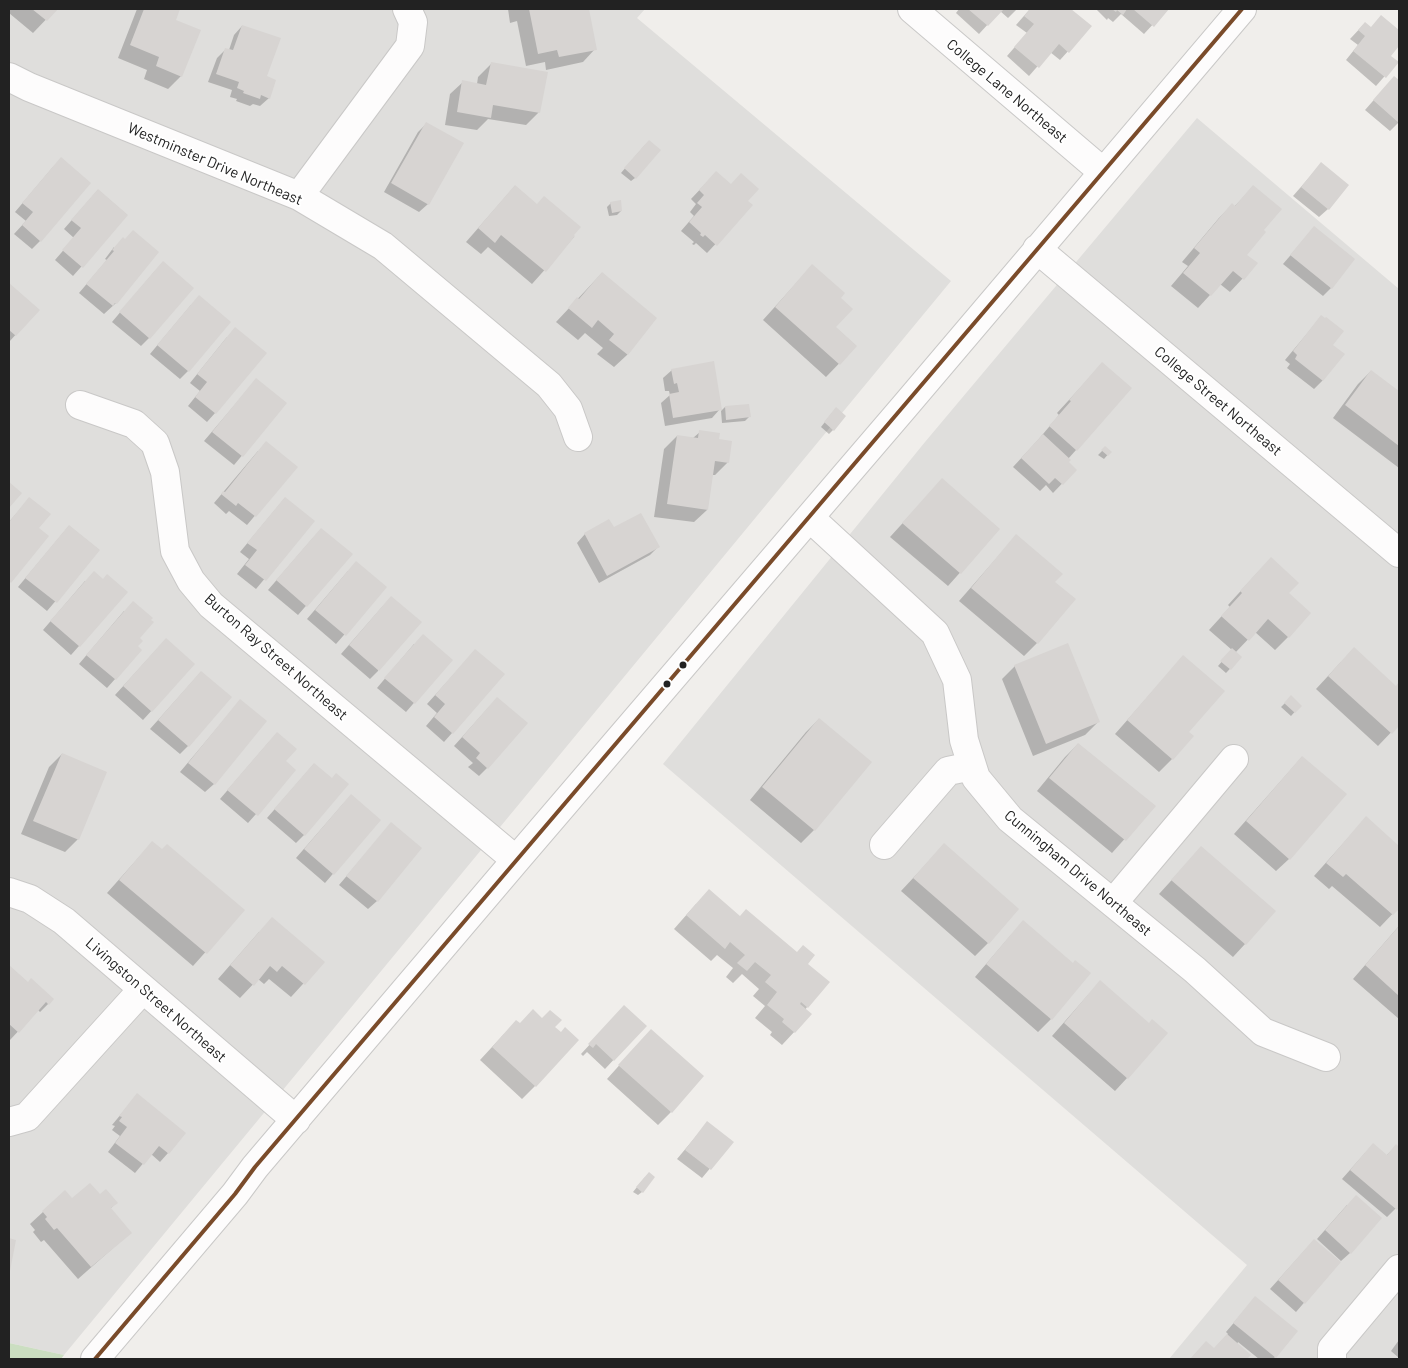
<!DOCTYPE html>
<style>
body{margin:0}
#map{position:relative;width:1408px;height:1368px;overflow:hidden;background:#f0eeeb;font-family:Barlow,sans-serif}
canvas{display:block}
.frame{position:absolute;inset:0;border:10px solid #222;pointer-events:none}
</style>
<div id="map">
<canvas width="1408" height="1368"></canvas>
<div class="frame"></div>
</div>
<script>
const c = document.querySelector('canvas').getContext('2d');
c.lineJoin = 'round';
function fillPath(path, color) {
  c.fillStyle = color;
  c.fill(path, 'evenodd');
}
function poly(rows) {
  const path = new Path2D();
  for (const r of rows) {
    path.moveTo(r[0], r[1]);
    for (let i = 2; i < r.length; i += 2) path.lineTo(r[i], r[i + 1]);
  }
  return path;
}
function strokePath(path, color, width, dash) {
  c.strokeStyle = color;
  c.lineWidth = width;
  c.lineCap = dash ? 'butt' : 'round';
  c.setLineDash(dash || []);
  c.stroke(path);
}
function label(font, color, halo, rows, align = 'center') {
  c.font = font + ' Barlow,sans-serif';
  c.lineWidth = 4;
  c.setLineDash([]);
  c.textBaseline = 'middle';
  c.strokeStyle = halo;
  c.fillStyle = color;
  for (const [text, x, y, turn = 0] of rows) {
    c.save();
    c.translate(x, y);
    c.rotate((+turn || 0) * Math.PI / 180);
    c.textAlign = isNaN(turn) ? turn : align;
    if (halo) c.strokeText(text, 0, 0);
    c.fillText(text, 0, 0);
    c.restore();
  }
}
fillPath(poly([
 [9,9,645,9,637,18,951,281,64,1355,9,1343],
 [1197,118,1399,289,1399,1359,1169,1359,1247,1265,663,764,925,442]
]), '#dfdedc');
fillPath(poly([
 [9,1343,64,1355,61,1359,9,1359]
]), '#cbdec1');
fillPath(poly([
 [9,9,56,9,33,33,9,13],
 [137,9,179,9,174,21,181,76,168,89,144,79,147,70,118,58],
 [508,9,587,9,595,49,583,62,546,70,545,62,526,66,517,21,510,23],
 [959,9,1017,9,1008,18,1000,11,979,34,956,13],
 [1030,9,1070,9,1090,27,1060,60,1050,52,1029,76,1007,56,1027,33,1016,25],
 [1096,9,1167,9,1144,34,1121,14,1113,22,1108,18,1107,20],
 [1381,17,1399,31,1399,44,1389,56,1397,62,1376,86,1346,60,1358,45,1350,39,1365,23,1371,28],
 [242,26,265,77,269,98,260,106,253,104,250,106,236,101,237,99,230,97,232,90,208,82,217,58,226,49,229,50,234,35],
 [491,64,539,112,526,125,488,119,477,130,445,125,450,94,463,82,477,84,478,77],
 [1394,77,1399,82,1399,122,1390,131,1365,110],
 [427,123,428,204,419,212,384,192,418,132],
 [645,145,635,178,631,181,621,173],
 [1321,164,1328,209,1319,217,1293,196],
 [53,167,40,241,32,249,14,234,26,221,15,212],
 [708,181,746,201,752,205,707,253,696,243,694,245,692,244,694,242,681,231,694,216,690,212,696,204,691,199],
 [515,186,574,237,532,284,488,247,481,254,466,242],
 [1253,187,1262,231,1246,255,1256,264,1230,292,1220,284,1198,308,1171,286,1188,266,1182,262,1219,218,1232,205,1234,207],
 [98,190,127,215,73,276,55,260,74,238,64,229],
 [611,203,621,211,617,215,609,216,607,207],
 [1314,228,1331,288,1323,296,1283,264],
 [114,247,116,303,104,314,79,293,107,260,105,259],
 [155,271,149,338,141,346,112,322],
 [602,273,655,319,627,355,614,367,597,354,603,348,585,333,578,340,556,322],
 [800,279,839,298,835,327,856,346,826,377,763,320],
 [9,285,38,310,9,342],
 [191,305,188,371,180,379,150,354],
 [1321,317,1332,345,1323,380,1314,389,1287,368,1290,364,1285,360],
 [227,337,215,413,207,422,188,406,200,391,190,383],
 [1102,364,1076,450,1068,459,1067,463,1075,470,1053,493,1046,485,1040,491,1013,467,1038,440,1059,415,1057,413],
 [672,370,720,409,712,418,665,426,661,403,670,395,669,391,665,391,663,378],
 [1371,371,1399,393,1399,468,1333,418,1358,384],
 [256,380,285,404,234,465,204,441],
 [725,407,749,417,745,421,722,423,721,411],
 [832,413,833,430,829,434,821,427],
 [700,432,718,440,728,462,715,475,712,475,707,510,694,522,654,517,664,449,677,436,693,438],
 [1105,448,1110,452,1104,459,1098,455],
 [258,451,296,467,247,525,229,511,226,514,214,503],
 [942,480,999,529,948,586,890,537],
 [285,498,313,521,256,589,237,574,249,559,240,552],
 [29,499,38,529,47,536,9,583,9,522],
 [69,526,99,550,47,611,18,587],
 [613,529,658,547,650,555,599,583,577,543,585,534],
 [1016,536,1054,582,1037,643,1024,656,959,601],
 [313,538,351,554,298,615,268,590],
 [348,571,386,587,336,644,307,619],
 [1258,572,1287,594,1288,637,1275,650,1255,632,1235,653,1241,657,1226,673,1218,666,1232,650,1209,630,1230,607,1228,605],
 [85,581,103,581,126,593,71,655,43,630],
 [383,606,378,671,370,679,341,654],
 [124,611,139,639,137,646,141,650,107,688,79,664],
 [414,644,451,660,406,712,377,688],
 [158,648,194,664,143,720,115,695],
 [475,651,452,733,444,742,426,726,437,713,427,704],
 [1183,657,1188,732,1172,759,1159,772,1115,734],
 [1341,662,1396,687,1399,683,1399,724,1378,746,1316,689],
 [1015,666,1098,722,1085,735,1033,756,1002,679],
 [201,672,188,746,180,754,150,729],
 [1291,697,1300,706,1291,716,1281,707],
 [240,701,214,784,205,792,180,772],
 [489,707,487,768,479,776,468,767,473,763,454,746],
 [819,719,814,830,801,843,750,800,806,732],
 [269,742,284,761,295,770,248,823,220,799],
 [1078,744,1154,806,1112,853,1037,791,1065,757],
 [62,754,105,772,78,839,65,852,21,834,49,767],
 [1302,757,1289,859,1276,871,1234,834],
 [314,764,304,835,296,843,267,818],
 [343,804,379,820,325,883,296,858],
 [1366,818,1399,847,1399,907,1380,927,1332,886,1329,889,1314,876],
 [391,824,377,901,368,909,339,885],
 [944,845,988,943,975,956,901,891],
 [1201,848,1245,944,1233,957,1159,894],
 [140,856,243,910,193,966,107,893],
 [696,904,739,917,806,964,807,1007,805,1010,810,1015,782,1045,770,1035,772,1032,755,1018,765,1006,753,996,759,989,742,974,733,983,726,977,733,968,717,955,711,961,674,929],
 [1399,926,1399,1019,1353,979],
 [259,932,323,962,291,997,269,979,264,984,258,979,240,998,218,979],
 [1011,935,1051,1019,1038,1032,975,977],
 [9,966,28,983,53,999,40,1012,38,1010,10,1040],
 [1088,995,1127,1078,1115,1091,1052,1036],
 [616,1016,645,1026,605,1069,587,1052,583,1056,581,1054],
 [519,1024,554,1027,535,1086,522,1099,480,1060,504,1034],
 [651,1030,671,1112,658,1125,607,1079],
 [137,1095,168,1153,160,1162,151,1154,135,1173,108,1152,120,1136,112,1130,115,1126,112,1125],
 [707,1123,732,1142,702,1178,677,1159],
 [1396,1146,1399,1149,1399,1205,1387,1217,1342,1179,1365,1153,1386,1156],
 [645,1177,642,1192,638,1195,633,1192],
 [100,1196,116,1203,110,1209,130,1233,78,1279,44,1240,41,1242,33,1232,35,1230,30,1224,43,1212,72,1200],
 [1347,1205,1350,1253,1341,1261,1317,1239],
 [1306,1249,1339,1262,1296,1312,1270,1289],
 [1255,1298,1275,1357,1273,1359,1259,1359,1238,1342,1237,1344,1249,1355,1245,1359,1191,1359,1198,1351,1214,1349,1228,1334,1226,1332],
 [1399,1340,1399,1358,1391,1351]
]), '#0003');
fillPath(poly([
 [32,9,58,9,47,21],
 [144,9,180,9,176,20,201,30,182,77,156,66,159,57,130,45],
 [529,9,589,9,597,50,559,57,557,50,538,54],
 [968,9,1004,9,988,26],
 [1030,9,1071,9,1092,26,1069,53,1059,44,1039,68,1014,47,1034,24,1024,16],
 [1112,9,1127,9,1123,15,1117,10,1116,12],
 [1133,9,1169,9,1154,27],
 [1381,15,1399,30,1399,46,1391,56,1399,62,1386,78,1353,51,1365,36,1358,30,1365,22,1371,27],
 [242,25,281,38,267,76,276,80,270,99,261,95,260,99,243,93,244,91,237,88,239,82,216,74,225,48,233,50],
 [491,62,548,72,540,113,493,105,491,118,457,112,462,80,486,85],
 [1394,76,1399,80,1399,123,1373,100],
 [426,122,464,143,429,205,391,183],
 [649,140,661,150,636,179,624,168],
 [61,157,91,183,41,242,22,225,33,212,22,203],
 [1321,162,1349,185,1329,210,1301,187],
 [716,171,731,184,741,173,759,189,748,201,753,205,717,246,705,235,703,237,700,235,701,233,689,222,702,207,697,203,704,195,699,190],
 [515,185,537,204,544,196,581,227,574,235,575,236,546,272,501,235,495,243,478,228],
 [1253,185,1282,209,1264,230,1266,232,1247,255,1258,263,1244,280,1233,271,1211,296,1183,273,1200,253,1194,248,1232,203,1235,206],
 [98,189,128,215,83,268,62,250,81,228,71,220],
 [621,200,622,211,612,213,610,202],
 [1314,226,1355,259,1332,289,1290,255],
 [133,230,159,252,117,304,115,303,113,306,86,284,114,251,112,250,123,237,125,239],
 [163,261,194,288,150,339,119,312],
 [812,264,845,293,841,298,853,309,836,327,857,346,840,365,775,307],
 [602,272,657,318,628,355,609,340,614,334,598,320,592,328,568,308,577,297,579,299],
 [9,283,40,310,16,336,9,330],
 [199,295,231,322,189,372,157,345],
 [1321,315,1325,318,1326,317,1344,331,1333,345,1345,354,1323,381,1295,359,1297,355,1293,351],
 [235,327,267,353,216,414,195,397,207,382,197,374],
 [714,361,722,410,673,418,669,394,679,392,677,383,674,384,671,369],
 [1102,362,1132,388,1077,451,1049,426,1071,401,1069,400],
 [1371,370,1399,391,1399,446,1345,405],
 [256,378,287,403,243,457,212,432],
 [749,404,751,417,726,420,725,406],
 [836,407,846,416,834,431,824,422],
 [699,430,720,433,719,439,732,441,729,463,715,461,708,510,667,504,677,435,698,438],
 [1043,434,1071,460,1069,462,1077,470,1063,485,1055,478,1049,484,1021,458],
 [266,441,298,467,256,517,238,503,236,506,221,494,223,491,225,492],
 [1105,446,1112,452,1108,456,1101,450],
 [942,478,1000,529,961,574,902,523],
 [9,482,22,493,9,508],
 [29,497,51,514,39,528,49,536,11,583,9,581,9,522],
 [285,497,315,521,266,581,245,565,257,550,247,543],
 [641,513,660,547,607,576,584,533,609,519,614,527],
 [69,525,100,550,57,603,25,578],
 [321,528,353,554,307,607,276,580],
 [1016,534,1063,574,1055,582,1076,599,1038,644,971,588],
 [1271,557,1299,583,1289,593,1311,613,1289,638,1268,619,1249,641,1221,616,1242,593,1240,591],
 [356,561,387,587,346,636,315,610],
 [94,571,103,579,107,574,128,592,80,647,50,621],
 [391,596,422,622,379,671,349,645],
 [133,601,153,618,151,620,154,622,140,638,143,641,138,646,142,650,116,680,86,655],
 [423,634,453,660,415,704,384,678],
 [166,638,195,664,152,712,123,686],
 [1068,643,1100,722,1046,744,1014,665],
 [1354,647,1396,686,1399,682,1399,726,1392,734,1328,676],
 [1232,648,1242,657,1231,670,1220,661],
 [475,649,505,674,453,734,434,717,445,704,435,695],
 [1183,655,1225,691,1189,732,1194,736,1173,760,1127,720],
 [201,671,232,697,189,747,158,720],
 [1291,695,1302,706,1295,713,1284,703],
 [497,697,528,723,488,769,476,758,480,753,462,737],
 [240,699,267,721,215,785,188,763],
 [819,718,872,762,815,831,762,787],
 [277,732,297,749,286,761,296,770,258,816,227,790],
 [1078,743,1156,806,1126,841,1049,778],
 [62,753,107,772,79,840,33,821],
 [1302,756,1347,794,1290,860,1246,821],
 [314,763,332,778,336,773,349,784,305,836,274,809],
 [351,794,381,820,334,875,304,849],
 [1366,816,1399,846,1399,909,1393,915,1346,874,1343,877,1326,863],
 [391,822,422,848,378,902,346,876],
 [152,841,162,849,167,844,245,910,207,954,119,880],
 [944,843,1019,909,989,944,913,878],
 [1201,846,1276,911,1246,945,1171,880],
 [709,889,740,916,746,909,797,952,803,945,815,955,808,964,830,982,808,1008,801,1002,800,1004,812,1014,795,1033,782,1022,784,1019,767,1005,777,992,765,982,771,975,755,962,747,971,737,963,745,955,730,942,725,949,686,915],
 [272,917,325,962,305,985,282,966,277,972,270,966,254,986,230,965],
 [1023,920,1073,963,1075,960,1091,973,1052,1020,986,964],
 [1399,926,1399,996,1365,965],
 [9,965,28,982,31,978,54,999,49,1005,46,1002,19,1033,9,1024],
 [1100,980,1149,1023,1152,1019,1168,1033,1128,1079,1064,1023],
 [624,1005,647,1026,614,1061,596,1044,593,1048,588,1044],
 [533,1009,542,1018,550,1010,562,1020,555,1027,561,1032,565,1027,579,1040,536,1087,492,1047,516,1020,520,1023],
 [651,1029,704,1076,672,1113,618,1065],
 [137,1093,186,1133,169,1154,159,1146,144,1165,115,1143,127,1127,119,1121,122,1117,119,1116],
 [707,1121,734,1142,711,1170,685,1150],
 [1373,1143,1387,1155,1396,1144,1399,1147,1399,1207,1397,1210,1350,1170],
 [649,1172,655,1177,643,1193,636,1187],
 [90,1183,100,1194,106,1189,118,1203,111,1208,132,1233,91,1267,57,1228,54,1230,45,1219,47,1217,42,1211,65,1190,72,1198],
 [1356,1195,1382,1218,1351,1254,1325,1230],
 [9,1238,16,1240,10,1271,9,1271],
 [1314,1239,1341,1262,1305,1304,1278,1280],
 [1255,1296,1298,1331,1276,1358,1233,1323],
 [1227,1334,1251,1355,1247,1359,1190,1359,1206,1341,1214,1348]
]), '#d7d4d2');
const minor = poly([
 [912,9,1103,172],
 [9,77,29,87,299,196,383,246,549,385,568,409,578,437],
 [299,196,410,46,413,22,407,9],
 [1037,249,1399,553],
 [80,405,134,424,155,443,165,472,175,551,191,581,211,605,516,860],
 [810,518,935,633,957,680,964,740,976,778,1010,819,1195,970,1263,1032,1326,1057],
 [884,845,948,771,972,766],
 [9,892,30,899,64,921,296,1120],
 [1113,903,1234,759],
 [9,1122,27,1117,143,989],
 [95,1359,235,1194,255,1167,516,860,905,406,1242,9],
 [1332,1359,1332,1349,1399,1269]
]);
strokePath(minor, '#c9c8c7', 30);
strokePath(minor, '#fdfcfc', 28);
strokePath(poly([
 [95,1359,235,1194,255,1167,1242,9]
]), '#7a4b2a', 4);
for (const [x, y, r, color] of [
 [683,665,4.5,"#222"],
 [667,684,4.5,"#222"]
]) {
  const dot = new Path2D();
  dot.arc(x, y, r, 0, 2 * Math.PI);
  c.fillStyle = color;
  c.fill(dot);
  strokePath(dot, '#fff', 2);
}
label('15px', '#222', '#fff', [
 ["College Lane Northeast",1007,91,40],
 ["Westminster Drive Northeast",215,164,23],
 ["College Street Northeast",1218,401,40],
 ["Burton Ray Street Northeast",276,657,41],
 ["Cunningham Drive Northeast",1078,873,40],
 ["Livingston Street Northeast",156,1000,41]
]);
</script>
